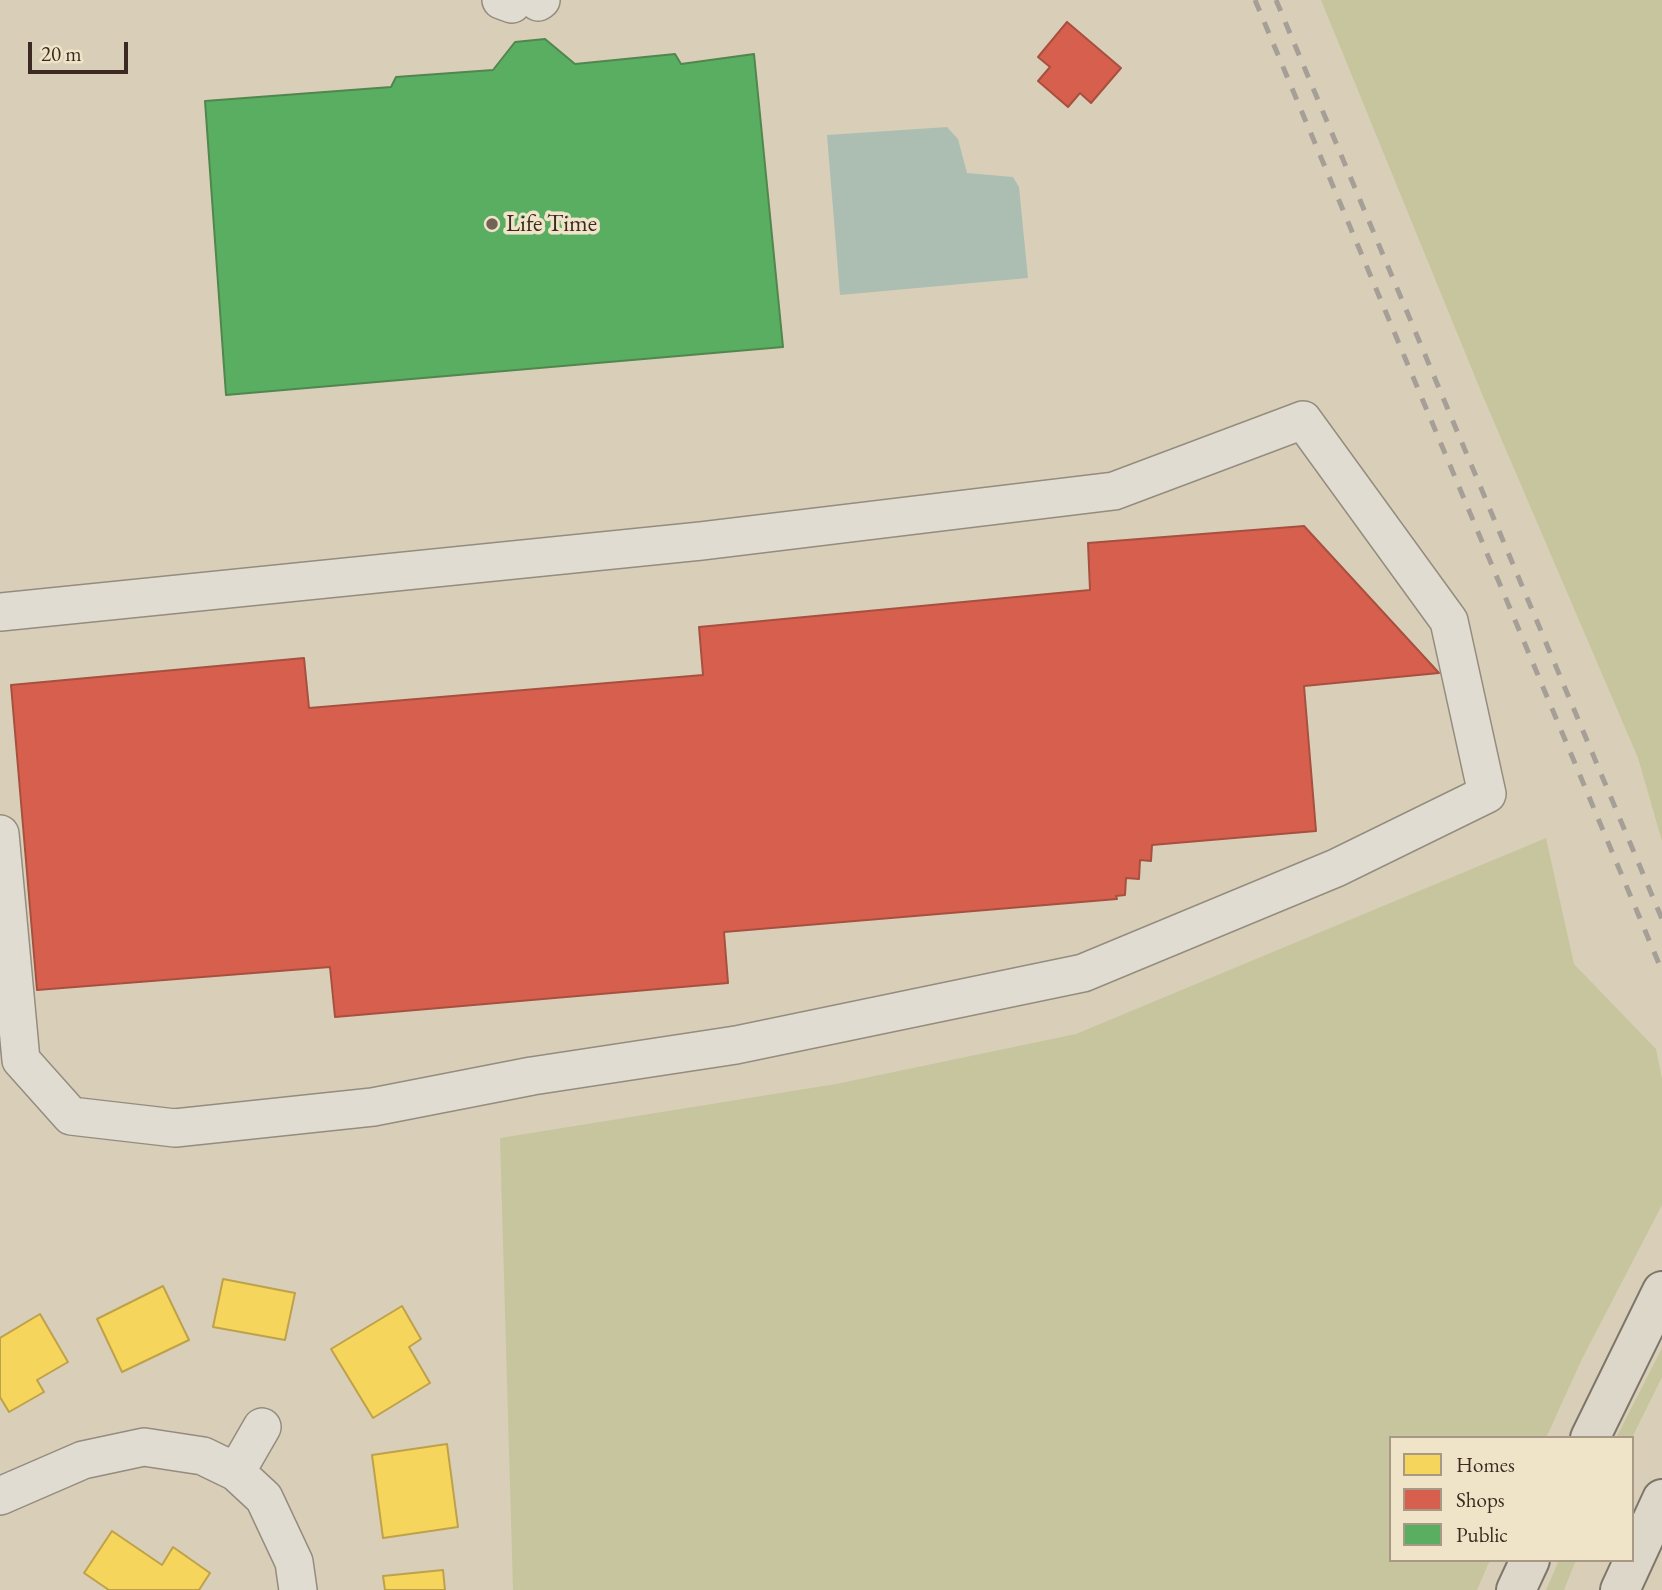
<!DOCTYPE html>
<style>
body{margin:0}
#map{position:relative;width:1662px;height:1590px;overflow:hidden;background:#d9cfb8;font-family:"EB Garamond",serif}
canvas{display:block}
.legend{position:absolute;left:1389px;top:1436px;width:245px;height:126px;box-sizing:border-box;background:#efe4c8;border:2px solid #a79986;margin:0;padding:9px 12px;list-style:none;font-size:21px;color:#3c2922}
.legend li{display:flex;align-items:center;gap:14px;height:35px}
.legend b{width:35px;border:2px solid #a79986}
.scale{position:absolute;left:28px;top:42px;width:100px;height:32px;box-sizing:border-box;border:4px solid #3c2922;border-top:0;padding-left:9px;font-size:21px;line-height:24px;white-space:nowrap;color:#3c2922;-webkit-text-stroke:5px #efe4c8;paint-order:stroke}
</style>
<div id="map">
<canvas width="1662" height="1590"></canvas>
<ul class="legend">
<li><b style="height:19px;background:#f6d55c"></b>Homes</li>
<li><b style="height:19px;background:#d6604d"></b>Shops</li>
<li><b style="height:19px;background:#5aae61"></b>Public</li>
</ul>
<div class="scale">20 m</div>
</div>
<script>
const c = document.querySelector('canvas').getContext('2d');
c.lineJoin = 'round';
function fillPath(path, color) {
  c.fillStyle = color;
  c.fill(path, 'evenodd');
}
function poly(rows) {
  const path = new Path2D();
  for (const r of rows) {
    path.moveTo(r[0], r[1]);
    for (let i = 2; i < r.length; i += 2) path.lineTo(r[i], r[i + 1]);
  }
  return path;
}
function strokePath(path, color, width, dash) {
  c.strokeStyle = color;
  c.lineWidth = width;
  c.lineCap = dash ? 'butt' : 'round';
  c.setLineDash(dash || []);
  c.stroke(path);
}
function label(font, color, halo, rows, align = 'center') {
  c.font = font + ' "EB Garamond",serif';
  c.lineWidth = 7;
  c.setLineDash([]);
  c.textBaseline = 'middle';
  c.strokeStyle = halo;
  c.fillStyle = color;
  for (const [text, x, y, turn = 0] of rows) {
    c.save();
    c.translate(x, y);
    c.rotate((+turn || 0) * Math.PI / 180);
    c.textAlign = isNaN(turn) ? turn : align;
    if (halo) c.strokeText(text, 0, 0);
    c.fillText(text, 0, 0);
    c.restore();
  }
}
fillPath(poly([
 [1321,0,1662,0,1662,841,1638,758,1482,394],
 [1546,838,1574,964,1656,1049,1662,1079,1662,1205,1582,1359,1546,1438,1391,1438,1391,1560,1490,1560,1477,1590,513,1590,500,1138,836,1084,1076,1034],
 [1662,1348,1662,1377,1632,1438,1616,1438],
 [1559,1560,1576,1560,1564,1590,1546,1590]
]), '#c7c59d');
fillPath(poly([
 [947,127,958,139,967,173,1013,177,1019,187,1028,278,840,295,827,135]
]), '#acbeb2');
const homes = poly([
 [223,1279,295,1293,285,1340,213,1327,223,1279],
 [163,1286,189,1340,122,1372,97,1319,163,1286],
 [402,1306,421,1339,409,1347,430,1383,373,1418,331,1349,402,1306],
 [40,1314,68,1362,37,1380,44,1392,9,1412,0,1397,0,1338,40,1314],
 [447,1444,458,1527,383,1538,372,1455,447,1444],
 [112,1531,162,1565,173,1547,210,1573,199,1590,109,1590,84,1573,112,1531],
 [443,1570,445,1590,385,1590,383,1576,443,1570]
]);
fillPath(homes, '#f6d55c');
strokePath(homes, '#bea14b', 2);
const shops = poly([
 [1067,22,1121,68,1091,103,1080,93,1068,107,1038,81,1050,67,1038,57,1067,22],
 [1304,526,1439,673,1304,686,1316,831,1152,845,1151,861,1140,860,1139,879,1126,878,1125,895,1116,896,1117,899,724,932,728,983,335,1017,330,967,37,990,11,685,304,658,309,708,703,675,699,627,1090,590,1088,543,1304,526]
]);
fillPath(shops, '#d6604d');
strokePath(shops, '#a85040', 2);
const public = poly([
 [545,39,575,64,675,54,681,64,754,54,783,347,226,395,205,101,391,87,396,77,493,70,515,42,545,39]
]);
fillPath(public, '#5aae61');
strokePath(public, '#51864e', 2);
const minor = poly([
 [501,0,512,4],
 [538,2,541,0],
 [0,612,701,541,1114,491,1303,420,1449,621,1487,794,1336,868,1083,973,736,1045,532,1076,373,1107,175,1128,71,1116,21,1060,0,834],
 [236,1472,262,1427],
 [0,1496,83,1460,144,1447,203,1456,236,1472,264,1498,294,1562,298,1590]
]);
const major = poly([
 [1590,1438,1662,1291],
 [1516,1590,1530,1560]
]);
const highway = poly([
 [1620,1590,1662,1499]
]);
strokePath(minor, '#948c7e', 40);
strokePath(major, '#7e766a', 42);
strokePath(highway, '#7e766a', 42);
strokePath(minor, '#e1dcd1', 37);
strokePath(major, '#dcd7c9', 38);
strokePath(highway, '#dcd7c9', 38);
strokePath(poly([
 [1255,0,1662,971],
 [1276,0,1662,919]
]), '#a59f97', 5, [12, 12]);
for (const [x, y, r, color] of [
 [492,224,7,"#736356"]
]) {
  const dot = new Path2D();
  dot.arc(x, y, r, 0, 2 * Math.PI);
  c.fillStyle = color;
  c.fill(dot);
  strokePath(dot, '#efe4c8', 2.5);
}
label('24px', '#3c2922', '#efe4c8', [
 ["Life Time",506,224]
], 'left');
</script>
